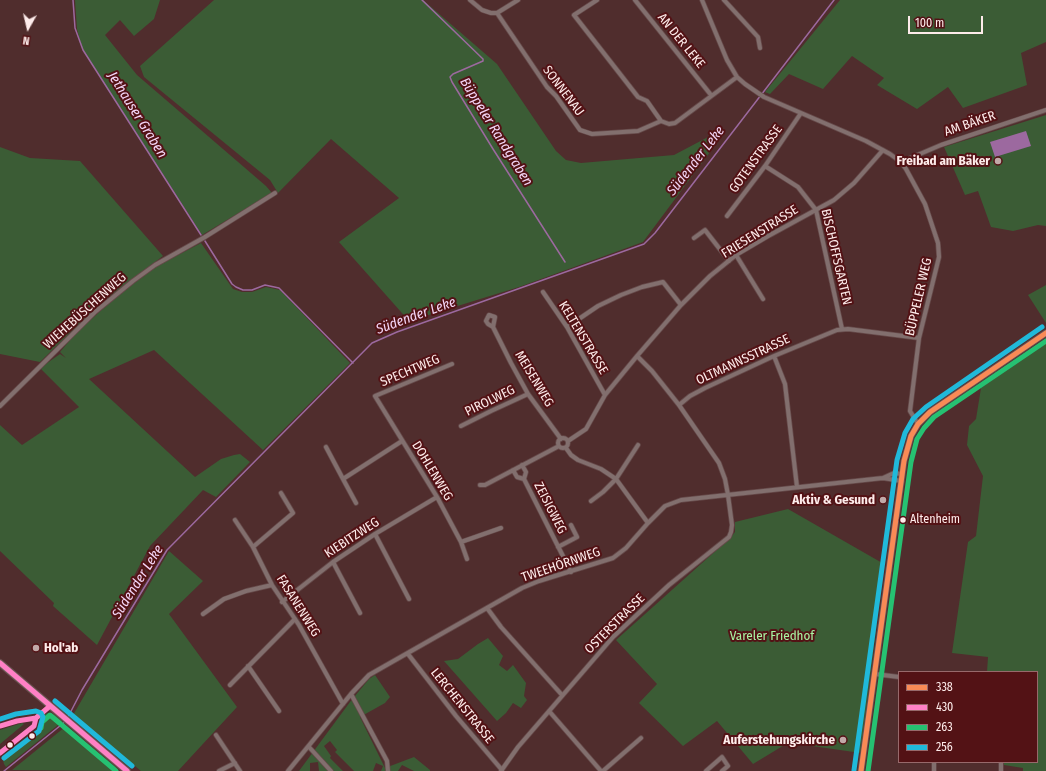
<!DOCTYPE html>
<meta charset="utf-8">
<style>
body{margin:0}
#map{position:relative;width:1046px;height:771px;overflow:hidden;background:#502d2d;font-family:"Fira Sans Condensed",sans-serif}
canvas{display:block}
.legend{position:absolute;left:898px;top:671px;width:140px;height:92px;box-sizing:border-box;background:#531215;border:1px solid #97696b;margin:0;padding:5px 7px;list-style:none;font-size:12px;color:#feeceb}
.legend li{display:flex;align-items:center;gap:8px;height:20px}
.legend b{width:20px;border:1px solid #97696b}
.north{position:absolute;left:8px;top:8px;width:40px;height:40px;-webkit-text-stroke:3px #531215;paint-order:stroke;rotate:188deg;font-size:11px;font-weight:700;line-height:16px;text-align:center;color:#feeceb}
.north::after{content:'';display:block;margin:auto;width:14px;height:18px;background:#feeceb;clip-path:polygon(50% 0,100% 100%,50% 72%,0 100%)}
.scale{position:absolute;left:908px;top:16px;width:75px;height:18px;box-sizing:border-box;border:2px solid #feeceb;border-top:0;padding-left:5px;font-size:12px;line-height:14px;white-space:nowrap;color:#feeceb;-webkit-text-stroke:3px #531215;paint-order:stroke}
</style>
<div id="map">
<canvas width="1046" height="771"></canvas>
<ul class="legend">
<li><b style="height:5px;background:#f98a56"></b>338</li>
<li><b style="height:5px;background:#ff80c5"></b>430</li>
<li><b style="height:5px;background:#26c172"></b>263</li>
<li><b style="height:5px;background:#20b9da"></b>256</li>
</ul>
<div class="north">N</div>
<div class="scale">100 m</div>
</div>
<script>
const c = document.querySelector('canvas').getContext('2d');
c.lineJoin = 'round';
function fillPath(path, color) {
  c.fillStyle = color;
  c.fill(path, 'evenodd');
}
function poly(rows) {
  const path = new Path2D();
  for (const r of rows) {
    if (r.length === 3) {
      path.moveTo(r[0] + r[2], r[1]);
      path.arc(r[0], r[1], r[2], 0, 2 * Math.PI);
      continue;
    }
    path.moveTo(r[0], r[1]);
    for (let i = 2; i < r.length; i += 2) path.lineTo(r[i], r[i + 1]);
  }
  return path;
}
function strokePath(path, color, width, dash) {
  c.strokeStyle = color;
  c.lineWidth = width;
  c.lineCap = dash ? 'butt' : 'round';
  c.setLineDash(dash || []);
  c.stroke(path);
}
function label(font, color, halo, rows, align = 'center') {
  c.font = font + ' "Fira Sans Condensed",sans-serif';
  c.lineWidth = 4;
  c.setLineDash([]);
  c.textBaseline = 'middle';
  c.strokeStyle = halo;
  c.fillStyle = color;
  for (const [text, x, y, turn = 0] of rows) {
    c.save();
    c.translate(x, y);
    c.rotate((+turn || 0) * Math.PI / 180);
    c.textAlign = isNaN(turn) ? turn : align;
    if (halo) c.strokeText(text, 0, 0);
    c.fillText(text, 0, 0);
    c.restore();
  }
}
fillPath(poly([
 [75,0,160,0,154,19,134,36,120,20,105,35,137,75,266,186,272,193,202,235,82,48,77,29],
 [214,0,423,0,497,64,556,151,566,160,581,163,674,155,710,136,716,144,643,242,519,287,409,321,339,242,399,198,331,139,278,193,270,180,144,77,140,66],
 [840,0,1046,0,1046,42,1021,53,1027,85,963,108,948,87,917,109,877,85,884,78,852,56,823,89,789,74,770,94,765,92],
 [1046,115,1046,226,1038,225,1013,231,991,227,978,191,965,195,944,147],
 [0,147,30,158,80,161,163,256,101,303,40,362,0,354],
 [201,243,233,289,242,292,252,292,266,287,280,290,350,363,263,450,154,350,89,379,195,477,221,459,234,455,240,454,250,462,216,497,203,490,150,546,97,645,53,606,54,603,0,551,0,425,22,445,79,407,40,368,60,354,66,358,60,352,75,334,117,296,157,266],
 [1046,285,1046,323,1028,295],
 [1046,342,1046,771,1023,771,1023,768,1004,765,1004,762,1037,762,1037,672,987,672,988,657,952,653,968,542,976,536,983,476,967,445,969,426,976,419,981,388],
 [788,509,884,564,861,753,791,743,786,744,753,764,717,721,683,746,639,703,657,684,616,640,730,538,735,532,735,522],
 [169,551,203,581,169,614,237,707,178,771,141,771,73,715],
 [488,638,503,656,499,665,507,671,513,665,526,683,524,696,527,700,521,708,513,703,506,713,497,721,444,661,458,659,478,644],
 [375,675,390,697,385,703,360,717,385,768,414,757,430,770,430,771,414,771,402,765,398,771,381,771,383,766,376,763,373,771,354,771,335,752,337,750,330,741,324,746,331,756,330,758,343,771,319,771,318,762,310,763,310,771,299,771,350,702,369,679],
 [49,713,55,715,63,721,6,767,4,764,3,760,41,729,38,725,40,719,45,714],
 [22,723,24,724,0,744,0,730],
 [65,727,116,767,114,771,12,770]
]), '#3b5c35');
fillPath(poly([
 [1026,131,1031,146,995,157,990,142]
]), '#9c699f');
strokePath(poly([
 [73,0,75,28,83,50,201,235],
 [422,0,483,59,483,61,453,74,450,77,452,82,493,149,565,262],
 [205,241,232,284,236,287,243,290,252,290,265,285,279,288,353,363],
 [68,717,82,690,167,550,372,343,397,332,644,244,655,233,834,0],
 [4,771,66,721]
]), '#9c699f', 1.5);
const minor = poly([
 [470,0,482,10,491,13,497,13,518,0],
 [635,0,711,95],
 [702,0,727,60,737,77,745,84,764,97,866,141,890,154,901,162,906,169,925,204,938,243,939,257,919,338,911,403,910,411,918,424],
 [724,0,758,37,760,48],
 [497,13,547,87,556,96,580,130,592,134,638,131,661,121,647,101,638,97,574,15,597,0],
 [661,121,669,124,675,123,737,77],
 [901,162,941,145,1046,110],
 [765,166,798,187,816,210,842,329],
 [727,216,765,166,801,113],
 [694,238,705,230,729,261],
 [736,255,763,299],
 [543,292,567,327,605,395],
 [493,327,488,324,486,321,489,315,495,317,493,327,511,363,528,394,561,439],
 [567,327,598,306,621,295,642,287,663,282,681,305],
 [774,356,785,384,797,487],
 [452,364,375,396,437,497,461,542,467,559],
 [679,405,690,396,705,388,774,356,837,330,848,329,919,338],
 [0,406,95,312,133,281,155,265,205,237,275,193],
 [461,426,491,411,528,394],
 [563,443,5],
 [568,441,586,429,605,395,637,356,681,305,710,276,736,255,770,235,834,200,854,183,883,150],
 [326,447,343,479],
 [566,448,571,455,578,460,601,469,616,479,648,523],
 [522,465,526,472,524,479],
 [513,470,517,477,524,479],
 [883,478,902,481],
 [524,479,571,572],
 [480,485,485,485,559,446],
 [591,501,603,492,616,479,638,445],
 [356,503,343,479,402,441],
 [235,520,253,547,272,585,299,625,343,704],
 [375,534,409,599],
 [461,542,501,528],
 [253,547,293,513,281,493],
 [558,547,577,537,571,525],
 [333,562,360,613],
 [282,602,333,562,375,534,437,497],
 [487,608,501,627,562,695],
 [203,614,224,599,246,591,272,585],
 [408,654,456,716,502,770],
 [248,666,279,711],
 [875,674,899,677],
 [230,685,295,619],
 [351,694,387,761,388,771],
 [549,711,601,771],
 [216,735,240,771],
 [309,747,331,771],
 [219,771,235,763],
 [288,771,351,694,369,675,522,588,539,581,613,558,626,548,648,523,665,506,681,500,883,478,894,473,902,474],
 [501,771,518,747,613,637,669,585,729,537,731,532,732,525,728,495,725,479,719,463,679,405,652,371,637,356],
 [603,771,641,738],
 [706,771,722,757,728,766,722,771],
 [934,771,934,762],
 [1001,771,1001,762]
]);
const secondary = poly([
 [861,771,904,461,911,436,918,424,930,412,1046,333]
]);
const primary = poly([
 [0,663,127,771]
]);
strokePath(minor, '#664a4a', 5.5);
strokePath(secondary, '#664a4a', 7);
strokePath(primary, '#664a4a', 8);
strokePath(minor, '#826f6e', 4);
strokePath(secondary, '#7f6766', 5.5);
strokePath(primary, '#866e6e', 6);
strokePath(poly([
 [861,771,904,461,911,436,918,424,930,412,1046,333]
]), '#f98a56', 5);
strokePath(poly([
 [0,663,127,771],
 [0,726,17,721,36,718,50,706],
 [0,753,34,726,36,718]
]), '#ff80c5', 5);
strokePath(poly([
 [41,728,42,722,50,715,116,771],
 [868,771,911,462,917,439,924,428,934,417,1046,341]
]), '#26c172', 5);
strokePath(poly([
 [55,701,132,766],
 [0,719,16,714,36,711,41,713,43,717,39,731,4,758],
 [854,770,897,460,905,433,913,419,926,407,1042,327]
]), '#20b9da', 5);
for (const [x, y, r, color] of [
 [998,161,4,"#c1a9a8"],
 [883,500,4,"#c1a9a8"],
 [903,520,3.5,"#feeceb"],
 [36,648,4,"#c1a9a8"],
 [32,736,3.5,"#feeceb"],
 [843,740,4,"#c1a9a8"],
 [10,745,3.5,"#feeceb"]
]) {
  const dot = new Path2D();
  dot.arc(x, y, r, 0, 2 * Math.PI);
  c.fillStyle = color;
  c.fill(dot);
  strokePath(dot, '#531215', 1.5);
}
label('12px', '#feeceb', '#531215', [
 ["Altenheim",910,520]
], 'left');
label('13px', '#feeceb', '#531215', [
 ["AN DER LEKE",681,41,51],
 ["SONNENAU",563,91,53],
 ["AM BÄKER",970,124,-19],
 ["GOTENSTRASSE",756,159,-54],
 ["FRIESENSTRASSE",760,232,-32],
 ["BISCHOFFSGARTEN",836,257,77],
 ["BÜPPELER WEG",919,297,-77],
 ["WIEHEBÜSCHENWEG",85,311,-42],
 ["KELTENSTRASSE",583,338,59],
 ["OLTMANNSSTRASSE",743,360,-25],
 ["SPECHTWEG",410,371,-23],
 ["MEISENWEG",534,379,59],
 ["PIROLWEG",490,401,-26],
 ["DOHLENWEG",432,471,59],
 ["ZEISIGWEG",550,508,63],
 ["KIEBITZWEG",352,538,-33],
 ["TWEEHÖRNWEG",561,565,-19],
 ["FASANENWEG",298,606,58],
 ["OSTERSTRASSE",615,624,-45],
 ["LERCHENSTRASSE",462,706,51]
]);
label('bold 13px', '#feeceb', '#531215', [
 ["Freibad am Bäker",990,161],
 ["Aktiv & Gesund",875,500],
 ["Hol'ab",44,648,"left"],
 ["Auferstehungskirche",835,740]
], 'right');
label('13px', '#a7f4a2', '#531215', [
 ["Vareler Friedhof",772,636]
]);
label('italic 14px', '#f5d7f8', '#531215', [
 ["Jethauser Graben",137,115,58],
 ["Büppeler Randgraben",496,132,58],
 ["Südender Leke",696,161,-52],
 ["Südender Leke",416,316,-20],
 ["Südender Leke",138,582,-58]
]);
</script>
